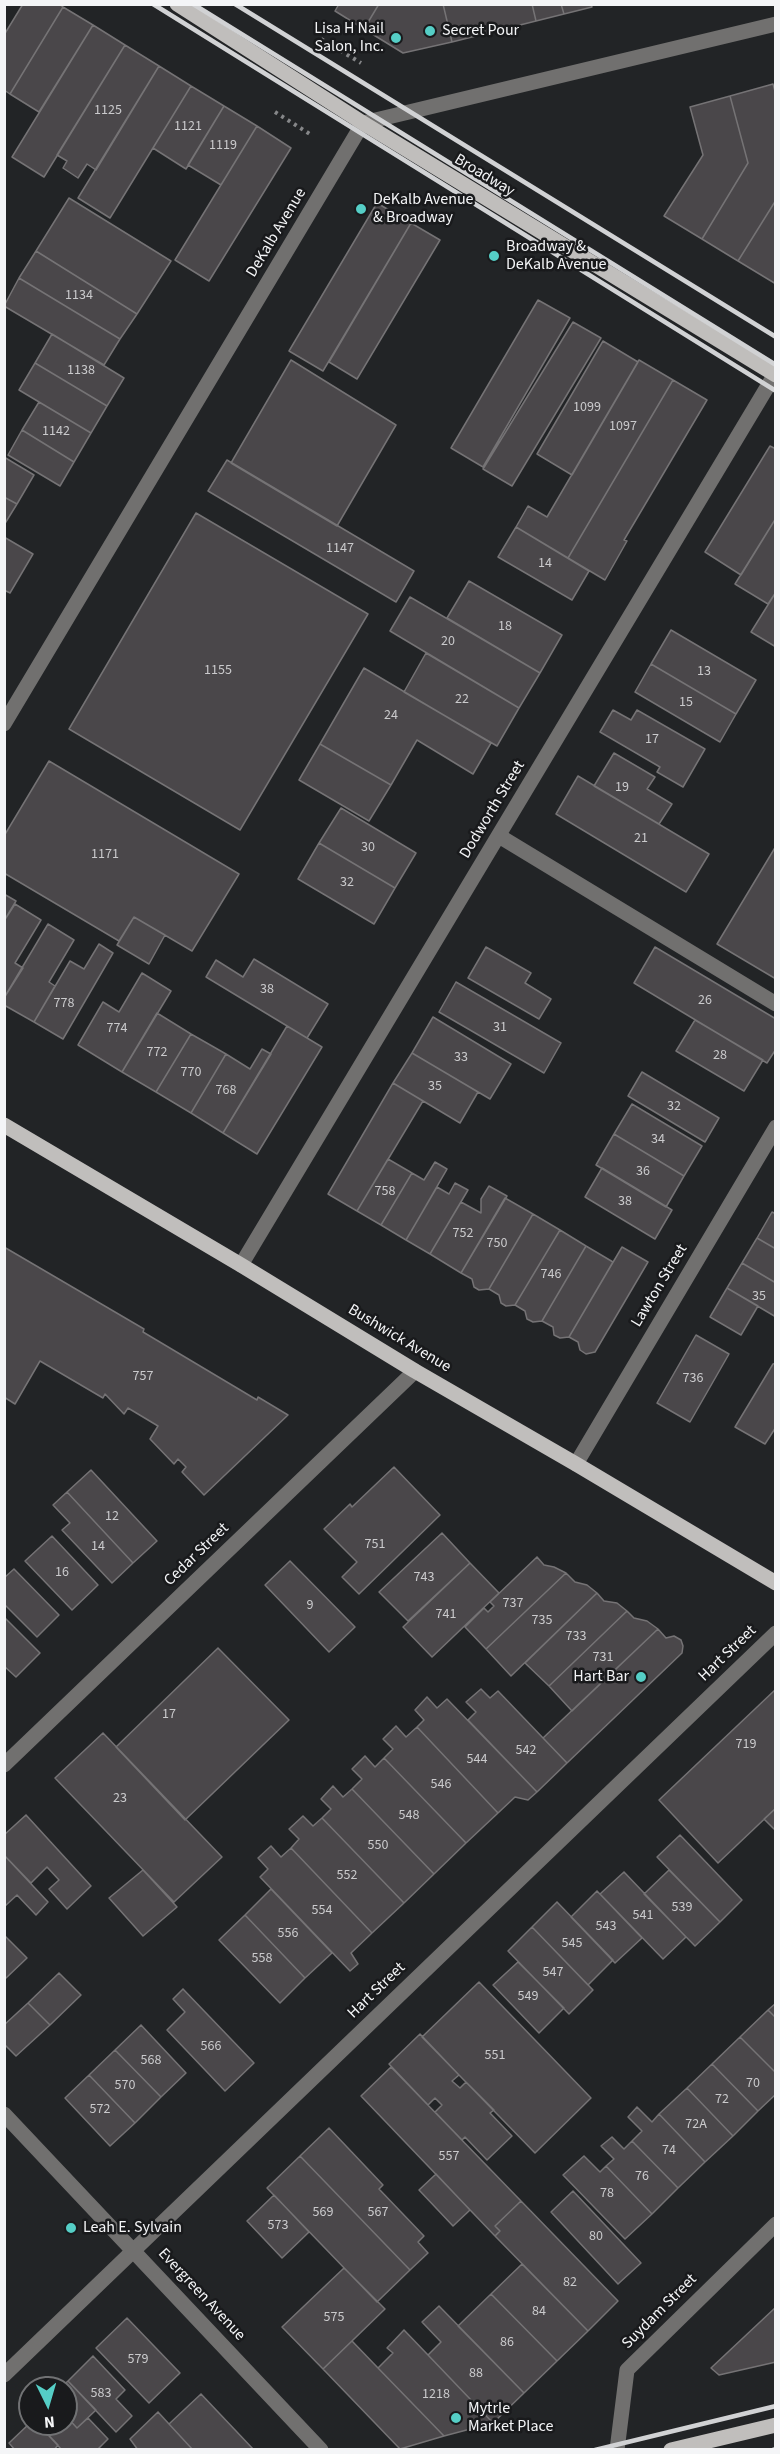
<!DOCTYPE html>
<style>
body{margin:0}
#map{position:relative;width:780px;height:2454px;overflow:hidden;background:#222426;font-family:"Source Sans 3",sans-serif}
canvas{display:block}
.frame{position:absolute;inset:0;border:6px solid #f4f5f7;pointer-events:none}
.north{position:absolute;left:18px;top:2376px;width:60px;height:60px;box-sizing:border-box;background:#191a1c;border:2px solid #717274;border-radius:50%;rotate:175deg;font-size:16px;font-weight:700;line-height:24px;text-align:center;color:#f4f5f7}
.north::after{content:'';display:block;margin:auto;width:21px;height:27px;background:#55cec6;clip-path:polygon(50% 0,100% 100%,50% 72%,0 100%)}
</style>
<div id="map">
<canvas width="780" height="2454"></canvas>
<div class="frame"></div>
<div class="north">N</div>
</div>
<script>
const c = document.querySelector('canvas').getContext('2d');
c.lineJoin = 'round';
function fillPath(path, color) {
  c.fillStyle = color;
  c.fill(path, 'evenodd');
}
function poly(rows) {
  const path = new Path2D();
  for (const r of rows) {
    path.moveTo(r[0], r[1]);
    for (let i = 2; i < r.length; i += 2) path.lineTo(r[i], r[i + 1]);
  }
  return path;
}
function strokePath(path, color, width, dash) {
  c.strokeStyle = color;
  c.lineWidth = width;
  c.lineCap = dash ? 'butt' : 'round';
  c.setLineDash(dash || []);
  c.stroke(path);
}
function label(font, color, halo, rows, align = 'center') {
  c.font = font + ' "Source Sans 3",sans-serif';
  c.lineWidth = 5;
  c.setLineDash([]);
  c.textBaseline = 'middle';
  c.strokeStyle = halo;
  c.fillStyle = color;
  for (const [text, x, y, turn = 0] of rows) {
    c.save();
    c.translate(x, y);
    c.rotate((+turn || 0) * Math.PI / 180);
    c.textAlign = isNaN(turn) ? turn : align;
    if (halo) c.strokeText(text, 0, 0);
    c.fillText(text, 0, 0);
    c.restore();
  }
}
const building = poly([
 [23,4,59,4,63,7,10,94,4,90,4,35,23,4],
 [339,4,379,4,364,29,335,11,339,4],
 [379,4,443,4,452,42,403,53,364,29,379,4],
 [443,4,532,4,536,21,452,42,443,4],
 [532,4,561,4,564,14,536,21,532,4],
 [561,4,591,4,592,7,564,14,561,4],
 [63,7,93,25,39,112,10,94,63,7],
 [93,25,125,45,44,177,12,157,93,25],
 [125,45,159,66,96,170,87,164,78,178,63,168,67,161,57,155,125,45],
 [159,66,191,86,110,218,78,198,159,66],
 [773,84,776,95,776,200,738,261,702,239,748,163,730,96,773,84],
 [191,86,224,106,186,169,153,148,191,86],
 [730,96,748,163,702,239,664,216,703,155,690,107,730,96],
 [224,106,257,126,221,185,188,165,224,106],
 [257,126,291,148,209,281,175,260,257,126],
 [69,198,171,261,137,314,36,251,69,198],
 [776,200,776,284,738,261,776,200],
 [377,203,411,223,323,371,289,351,377,203],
 [411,223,440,240,357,379,329,362,411,223],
 [36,251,137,314,120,339,19,278,36,251],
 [19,278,120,339,104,365,4,306,19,278],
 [538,300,570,318,483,467,451,448,538,300],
 [573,322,601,338,512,486,483,469,573,322],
 [52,334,124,378,107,406,35,363,52,334],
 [603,341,638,362,572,475,537,454,603,341],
 [291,360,396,425,337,526,231,463,291,360],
 [639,360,673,380,568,558,516,527,528,506,547,517,639,360],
 [35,363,107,406,91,433,19,390,35,363],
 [673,380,707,400,624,540,627,541,605,580,568,558,673,380],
 [39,402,91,433,74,462,22,430,39,402],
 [22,430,74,462,60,486,8,455,22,430],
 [770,446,776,449,776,518,741,575,705,552,770,446],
 [4,457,34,475,17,504,4,497,4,457],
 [227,460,414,571,396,602,208,491,227,460],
 [4,497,17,504,4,525,4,497],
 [196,513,368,614,240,830,69,729,196,513],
 [776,518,776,592,768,604,735,584,776,518],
 [516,527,589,571,572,600,498,557,516,527],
 [4,537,33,554,10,593,4,590,4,537],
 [469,581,562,635,540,673,447,618,469,581],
 [776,592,776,647,751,632,776,592],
 [410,597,540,673,519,708,390,631,410,597],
 [671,630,756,680,736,714,651,664,671,630],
 [426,653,519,708,497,746,404,692,426,653],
 [651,664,736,714,720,742,635,692,651,664],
 [364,668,491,743,473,774,417,740,391,785,320,744,364,668],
 [613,710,631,720,637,710,705,749,683,787,657,772,660,767,600,732,613,710],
 [320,744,391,785,369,821,299,780,320,744],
 [614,753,655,777,647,789,672,804,659,824,594,786,614,753],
 [49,761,239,874,192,951,134,917,119,941,4,873,4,836,49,761],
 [578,776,709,854,686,892,556,814,578,776],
 [341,808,416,853,395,888,319,843,341,808],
 [319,843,395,888,374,924,298,879,319,843],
 [776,846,776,979,717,944,776,846],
 [4,894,16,901,4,921,4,894],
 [15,904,41,920,15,963,23,968,4,998,4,921,15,904],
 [134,917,165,935,149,964,117,945,134,917],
 [48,924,74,940,49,982,55,986,34,1022,4,1005,4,998,48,924],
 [99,944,113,953,63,1039,34,1022,70,961,84,969,99,944],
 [486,947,531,973,525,983,551,999,539,1019,468,978,486,947],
 [655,947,776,1019,776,1049,767,1063,634,983,655,947],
 [254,959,328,1004,307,1038,206,977,216,960,243,977,254,959],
 [142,973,171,991,122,1072,78,1045,103,1002,119,1012,142,973],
 [456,982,561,1043,544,1073,439,1012,456,982],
 [157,1013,191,1034,156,1092,122,1072,157,1013],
 [433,1017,511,1064,490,1099,412,1053,433,1017],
 [695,1020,763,1060,744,1091,676,1051,695,1020],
 [287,1026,322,1047,257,1154,223,1133,287,1026],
 [191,1034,226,1054,191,1113,156,1092,191,1034],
 [262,1049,271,1054,223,1133,191,1113,226,1054,250,1069,262,1049],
 [412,1053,478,1092,460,1123,393,1083,412,1053],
 [642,1072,719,1118,705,1142,628,1096,642,1072],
 [393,1083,423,1101,357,1211,328,1194,393,1083],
 [632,1104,702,1146,684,1176,614,1134,632,1104],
 [614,1134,684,1176,666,1207,596,1165,614,1134],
 [388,1159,412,1173,381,1225,357,1211,388,1159],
 [435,1162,447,1169,406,1240,381,1225,412,1173,424,1180,435,1162],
 [602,1168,672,1210,655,1239,585,1197,602,1168],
 [455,1183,468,1190,430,1254,406,1240,437,1187,449,1194,455,1183],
 [489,1186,507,1196,461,1273,430,1254,461,1202,481,1213,481,1199,489,1186],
 [505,1198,533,1214,489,1289,479,1290,474,1287,472,1279,461,1273,505,1198],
 [772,1212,776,1214,776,1249,757,1238,772,1212],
 [533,1214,560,1230,515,1305,506,1306,501,1303,499,1295,489,1289,533,1214],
 [560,1230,586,1246,542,1321,533,1322,527,1319,525,1311,515,1305,560,1230],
 [757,1238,776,1249,776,1283,742,1263,757,1238],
 [586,1246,613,1262,569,1337,560,1338,554,1335,553,1327,542,1321,586,1246],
 [4,1247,144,1329,143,1332,257,1400,258,1397,288,1415,204,1495,182,1472,186,1467,178,1459,174,1464,150,1439,158,1426,128,1408,124,1414,105,1394,103,1398,40,1361,15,1404,4,1397,4,1247],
 [622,1247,648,1262,595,1352,586,1354,580,1350,578,1342,569,1337,622,1247],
 [742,1263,776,1283,776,1317,727,1288,742,1263],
 [727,1288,758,1306,741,1335,710,1317,727,1288],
 [696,1335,729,1354,690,1422,657,1403,696,1335],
 [776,1363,776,1427,765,1444,735,1427,773,1364,776,1363],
 [394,1467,440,1515,359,1594,342,1577,357,1562,324,1529,350,1504,352,1507,394,1467],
 [91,1470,157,1541,133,1563,67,1492,91,1470],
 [67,1492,133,1563,112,1583,62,1530,70,1523,53,1505,67,1492],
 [442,1533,470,1563,408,1621,379,1592,442,1533],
 [52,1536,98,1585,72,1610,25,1561,52,1536],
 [537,1557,544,1565,554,1567,566,1573,486,1649,465,1627,484,1608,488,1612,494,1606,490,1602,537,1557],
 [290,1561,355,1627,329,1652,265,1585,290,1561],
 [470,1563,499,1593,432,1657,403,1627,470,1563],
 [14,1569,59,1615,37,1637,4,1604,4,1578,14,1569],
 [566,1573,575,1582,587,1585,597,1593,511,1676,486,1649,566,1573],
 [597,1593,604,1601,617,1603,627,1611,549,1686,525,1663,597,1593],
 [627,1611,634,1618,647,1621,658,1629,572,1711,549,1686,627,1611],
 [4,1617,40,1653,16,1677,4,1666,4,1617],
 [658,1629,666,1638,674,1636,681,1640,683,1646,682,1653,567,1763,543,1738,658,1629],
 [218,1648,289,1720,185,1820,116,1747,218,1648],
 [481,1689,490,1698,498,1691,567,1763,537,1792,468,1720,476,1712,466,1702,481,1689],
 [776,1689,776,1808,718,1863,659,1800,776,1689],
 [427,1697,437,1708,447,1699,537,1792,528,1800,515,1797,498,1813,417,1727,424,1720,415,1710,427,1697],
 [396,1726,406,1737,417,1727,498,1813,466,1843,384,1758,393,1749,383,1739,396,1726],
 [103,1733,222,1857,174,1902,55,1778,103,1733],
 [365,1756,375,1767,384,1758,466,1843,434,1874,352,1789,362,1779,352,1769,365,1756],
 [333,1786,343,1797,352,1789,434,1874,404,1903,322,1818,331,1809,321,1799,333,1786],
 [776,1808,776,1831,764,1819,776,1808],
 [26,1815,91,1886,67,1909,49,1889,59,1880,47,1867,31,1883,4,1855,4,1835,26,1815],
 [303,1816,313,1826,322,1818,404,1903,372,1933,291,1848,299,1839,289,1829,303,1816],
 [680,1835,742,1900,720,1922,657,1857,680,1835],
 [271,1846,281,1857,291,1848,372,1933,351,1953,358,1964,350,1971,260,1877,268,1869,258,1858,271,1846],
 [4,1855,48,1902,36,1915,17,1895,4,1907,4,1855],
 [143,1870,177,1907,143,1936,109,1898,143,1870],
 [669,1870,720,1922,695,1946,644,1894,669,1870],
 [624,1872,686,1937,663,1959,600,1894,624,1872],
 [271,1889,332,1953,305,1978,245,1915,271,1889],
 [597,1891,642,1938,615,1963,571,1917,597,1891],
 [557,1902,613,1960,588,1985,532,1927,557,1902],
 [245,1915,305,1978,280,2003,219,1940,245,1915],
 [532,1927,593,1990,569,2014,508,1951,532,1927],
 [4,1935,27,1958,5,1979,4,1979,4,1935],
 [518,1962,564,2008,539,2033,493,1985,518,1962],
 [59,1973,81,1995,50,2025,28,2003,59,1973],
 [479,1982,591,2098,535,2153,422,2037,479,1982],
 [183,1989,254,2063,225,2091,167,2030,185,2012,173,1999,183,1989],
 [28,2003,50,2025,16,2056,4,2044,4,2025,28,2003],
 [776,2003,776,2018,768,2010,776,2003],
 [768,2010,776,2018,776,2073,740,2037,768,2010],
 [141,2025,186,2073,161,2097,115,2050,141,2025],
 [420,2034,459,2075,452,2081,460,2088,466,2082,494,2110,490,2113,512,2136,487,2160,465,2137,462,2140,435,2112,442,2105,435,2098,428,2105,389,2064,420,2034],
 [740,2037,776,2073,776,2094,758,2111,712,2064,740,2037],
 [115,2050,161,2097,135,2123,89,2075,115,2050],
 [712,2064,758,2111,733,2136,687,2088,712,2064],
 [391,2067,521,2201,495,2226,500,2231,495,2236,361,2096,391,2067],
 [89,2075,135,2123,110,2146,65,2098,89,2075],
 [687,2088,733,2136,705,2162,659,2114,687,2088],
 [637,2107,652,2122,659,2114,705,2162,678,2188,632,2141,642,2131,628,2117,637,2107],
 [329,2128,383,2185,379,2189,424,2236,418,2242,428,2253,410,2270,300,2156,329,2128],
 [612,2137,624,2149,632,2141,678,2188,652,2214,606,2166,614,2159,601,2146,612,2137],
 [300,2156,410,2270,377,2302,267,2188,300,2156],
 [584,2156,600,2172,606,2166,652,2214,625,2239,563,2175,584,2156],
 [436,2174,470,2210,453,2226,419,2190,436,2174],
 [573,2191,641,2263,618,2284,551,2212,573,2191],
 [274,2195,309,2232,282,2258,247,2221,274,2195],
 [521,2201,618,2301,588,2331,495,2236,500,2231,495,2226,521,2201],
 [522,2264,588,2331,557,2361,491,2294,522,2264],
 [344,2268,385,2309,323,2369,282,2327,344,2268],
 [491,2294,557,2361,524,2393,458,2326,491,2294],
 [439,2306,524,2393,493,2423,428,2355,441,2342,422,2322,439,2306],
 [776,2307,776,2362,719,2375,711,2368,776,2307],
 [127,2318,180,2373,149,2403,96,2348,127,2318],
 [404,2330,428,2355,493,2423,444,2436,378,2368,393,2353,387,2348,404,2330],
 [352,2341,378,2368,444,2436,400,2449,323,2369,352,2341],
 [93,2356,125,2390,116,2399,132,2416,116,2432,68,2381,93,2356],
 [68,2381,96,2410,77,2428,66,2416,66,2388,60,2388,68,2381],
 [201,2394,254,2450,193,2450,169,2424,201,2394],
 [158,2412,169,2424,193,2450,138,2450,130,2439,158,2412],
 [66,2416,77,2428,88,2418,108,2439,97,2450,62,2450,38,2424,66,2424,66,2416],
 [30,2423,38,2424,58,2445,54,2450,15,2450,9,2443,30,2423]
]);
fillPath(building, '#4a474a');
strokePath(building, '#757375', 1.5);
strokePath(poly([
 [321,39,361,63],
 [275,112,313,136]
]), '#868789', 4, [3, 4.5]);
strokePath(poly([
 [4,724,363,123,776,24],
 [499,836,776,1004],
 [241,1265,775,374],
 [576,1464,776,1127],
 [4,1765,415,1371],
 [4,2114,321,2450],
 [4,2375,776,1633],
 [617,2450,627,2370,776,2224]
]), '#71706f', 15);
strokePath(poly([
 [177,4,363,123,776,375],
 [4,1125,241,1265,415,1371,576,1464,776,1583],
 [671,2450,776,2425]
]), '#c0bebc', 15);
strokePath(poly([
 [153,4,776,391],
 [193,4,776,365],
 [235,4,776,337],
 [595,2450,776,2406],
 [773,2450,776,2449]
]), '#d1d2d4', 4.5);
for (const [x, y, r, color] of [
 [430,31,6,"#55cec6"],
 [396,38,6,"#55cec6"],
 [361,209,6,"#55cec6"],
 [494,256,6,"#55cec6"],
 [641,1677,6,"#55cec6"],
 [71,2228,6,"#55cec6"],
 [456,2418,6,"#55cec6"]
]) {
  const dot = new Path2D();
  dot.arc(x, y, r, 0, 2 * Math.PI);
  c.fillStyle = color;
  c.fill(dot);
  strokePath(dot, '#191a1c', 2);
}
label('14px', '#cacacc', null, [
 ["1125",108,111],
 ["1121",188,127],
 ["1119",223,146],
 ["1134",79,296],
 ["1138",81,371],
 ["1099",587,408],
 ["1097",623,427],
 ["1142",56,432],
 ["1147",340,549],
 ["14",545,564],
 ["18",505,627],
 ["20",448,642],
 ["1155",218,671],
 ["13",704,672],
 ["22",462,700],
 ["15",686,703],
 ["24",391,716],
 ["17",652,740],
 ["19",622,788],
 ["21",641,839],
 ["30",368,848],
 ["1171",105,855],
 ["32",347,883],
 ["38",267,990],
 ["26",705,1001],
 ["778",64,1004],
 ["31",500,1028],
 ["774",117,1029],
 ["772",157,1053],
 ["28",720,1056],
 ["33",461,1058],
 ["770",191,1073],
 ["35",435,1087],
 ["768",226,1091],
 ["32",674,1107],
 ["34",658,1140],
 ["36",643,1172],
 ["758",385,1192],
 ["38",625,1202],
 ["752",463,1234],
 ["750",497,1244],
 ["746",551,1275],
 ["35",759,1297],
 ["757",143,1377],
 ["736",693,1379],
 ["12",112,1517],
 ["751",375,1545],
 ["14",98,1547],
 ["16",62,1573],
 ["743",424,1578],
 ["737",513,1604],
 ["9",310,1606],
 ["741",446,1615],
 ["735",542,1621],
 ["733",576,1637],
 ["731",603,1658],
 ["17",169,1715],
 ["719",746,1745],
 ["542",526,1751],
 ["544",477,1760],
 ["546",441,1785],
 ["23",120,1799],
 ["548",409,1816],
 ["550",378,1846],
 ["552",347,1876],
 ["539",682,1908],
 ["554",322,1911],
 ["541",643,1916],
 ["543",606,1927],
 ["556",288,1934],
 ["545",572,1944],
 ["558",262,1959],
 ["547",553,1973],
 ["549",528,1997],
 ["566",211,2047],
 ["551",495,2056],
 ["568",151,2061],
 ["70",753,2084],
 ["570",125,2086],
 ["72",722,2100],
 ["572",100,2110],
 ["72A",696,2125],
 ["74",669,2151],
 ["557",449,2157],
 ["76",642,2177],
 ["78",607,2194],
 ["569",323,2213],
 ["567",378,2213],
 ["573",278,2226],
 ["80",596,2237],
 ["82",570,2283],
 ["84",539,2312],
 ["575",334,2318],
 ["86",507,2343],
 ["579",138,2360],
 ["88",476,2374],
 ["583",101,2394],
 ["1218",436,2395]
]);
label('16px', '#f4f5f7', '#191a1c', [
 ["Lisa H Nail",384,29,"right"],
 ["Salon, Inc.",384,47,"right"],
 ["Secret Pour",442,31],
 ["DeKalb Avenue",373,200],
 ["& Broadway",373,218],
 ["Broadway &",506,247],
 ["DeKalb Avenue",506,265],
 ["Hart Bar",629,1677,"right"],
 ["Leah E. Sylvain",83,2228],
 ["Mytrle",468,2409],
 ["Market Place",468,2427]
], 'left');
label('16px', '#f4f5f7', '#191a1c', [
 ["Broadway",484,176,31],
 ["DeKalb Avenue",277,233,-59],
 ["Dodworth Street",493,810,-59],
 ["Lawton Street",660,1286,-59],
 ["Bushwick Avenue",399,1339,31],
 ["Cedar Street",197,1555,-44],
 ["Hart Street",728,1654,-44],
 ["Hart Street",377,1991,-44],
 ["Evergreen Avenue",201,2295,47],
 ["Suydam Street",660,2312,-45]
]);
</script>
